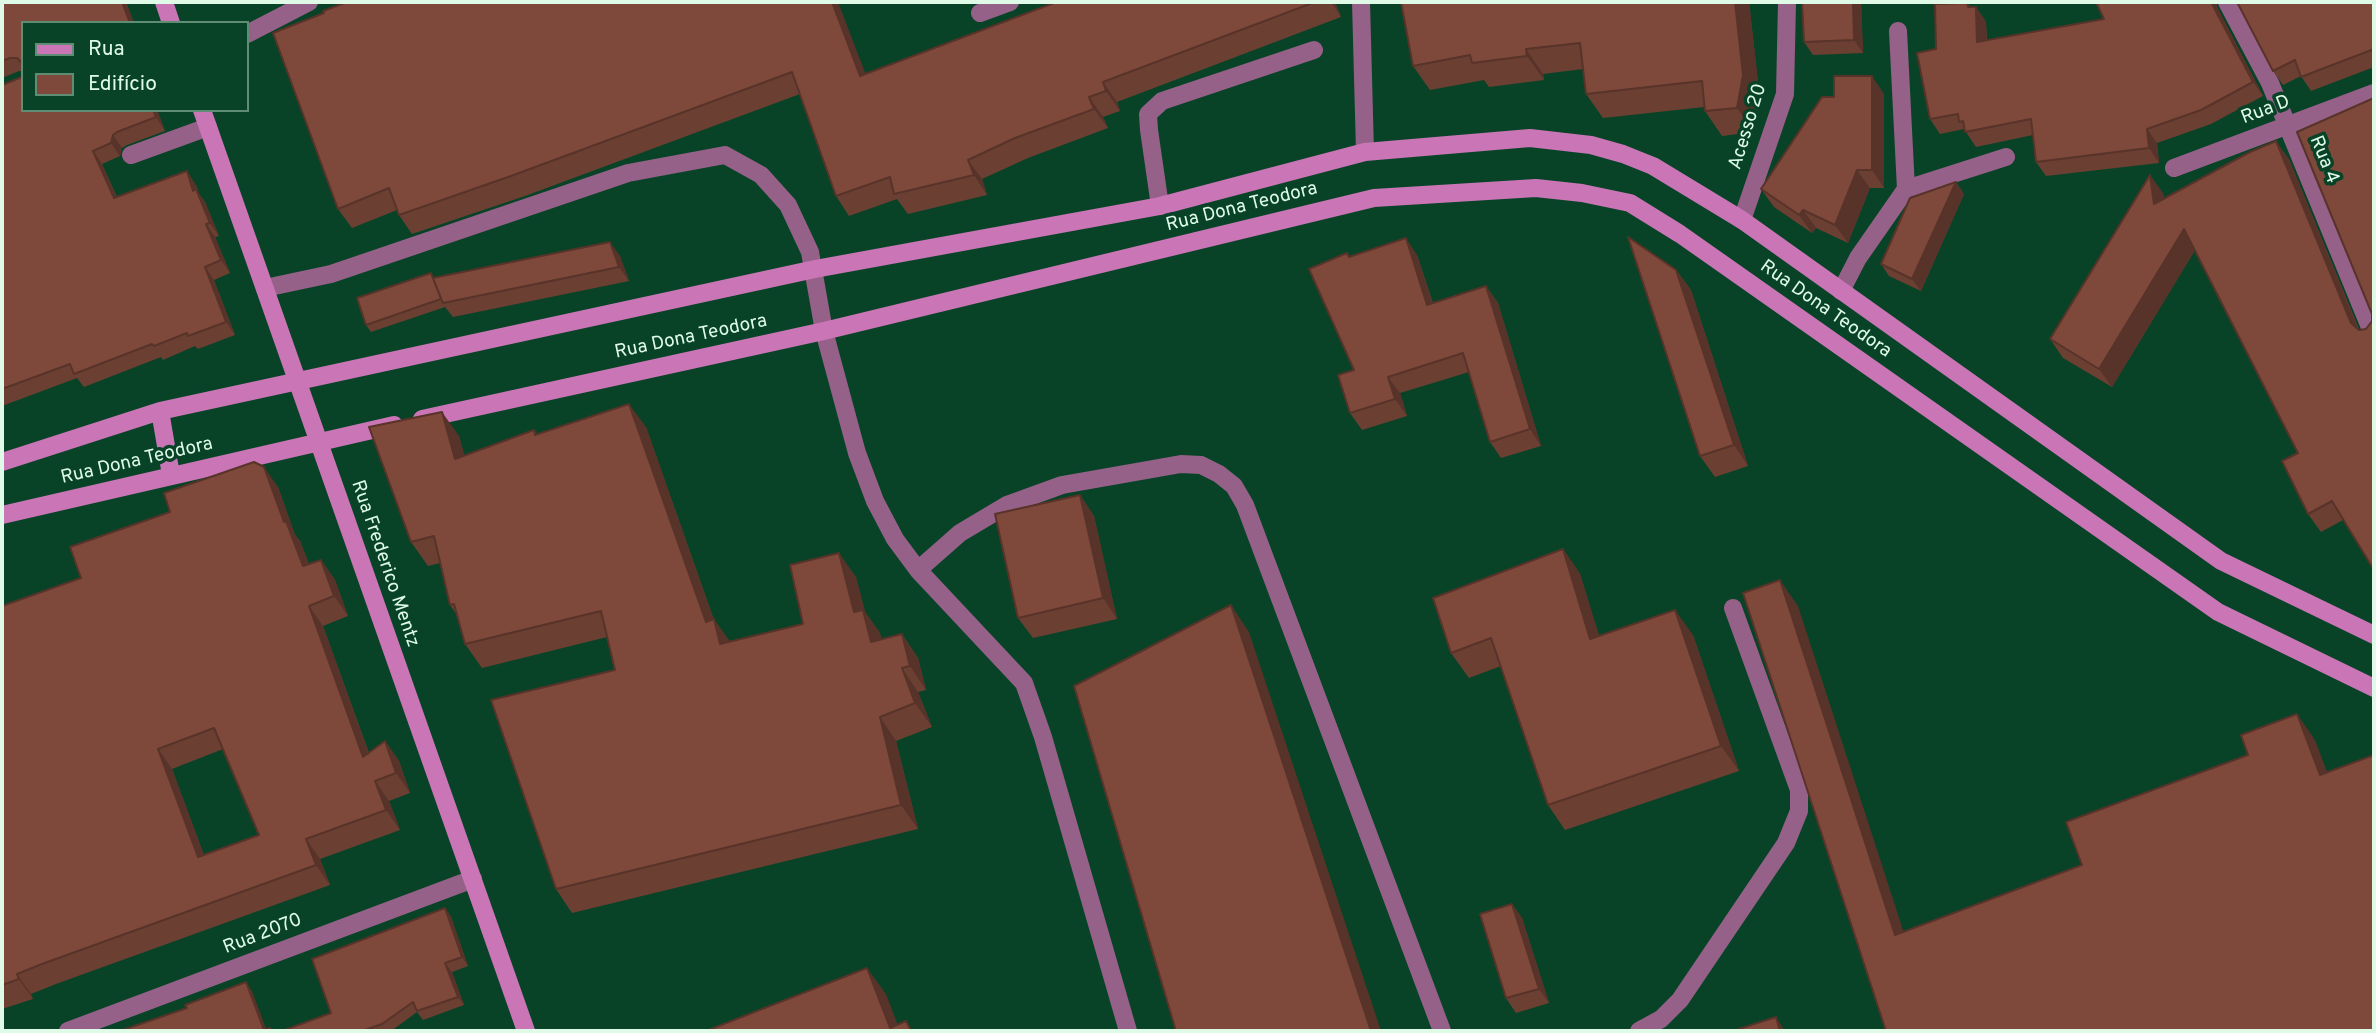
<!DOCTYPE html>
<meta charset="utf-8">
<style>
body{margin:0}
#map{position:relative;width:2376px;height:1033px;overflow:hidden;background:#094327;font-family:Overpass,sans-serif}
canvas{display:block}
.frame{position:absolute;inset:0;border:4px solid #dffbe8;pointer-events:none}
.legend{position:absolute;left:21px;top:21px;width:228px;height:91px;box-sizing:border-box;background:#094327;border:2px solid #5f8d74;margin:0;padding:9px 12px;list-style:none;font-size:21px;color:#dffbe8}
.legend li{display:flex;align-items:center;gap:14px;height:35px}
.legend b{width:35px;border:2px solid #5f8d74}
</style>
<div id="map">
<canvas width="2376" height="1033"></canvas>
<div class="frame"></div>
<ul class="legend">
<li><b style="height:9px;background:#ca75b6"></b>Rua</li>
<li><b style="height:19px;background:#7e493b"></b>Edifício</li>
</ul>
</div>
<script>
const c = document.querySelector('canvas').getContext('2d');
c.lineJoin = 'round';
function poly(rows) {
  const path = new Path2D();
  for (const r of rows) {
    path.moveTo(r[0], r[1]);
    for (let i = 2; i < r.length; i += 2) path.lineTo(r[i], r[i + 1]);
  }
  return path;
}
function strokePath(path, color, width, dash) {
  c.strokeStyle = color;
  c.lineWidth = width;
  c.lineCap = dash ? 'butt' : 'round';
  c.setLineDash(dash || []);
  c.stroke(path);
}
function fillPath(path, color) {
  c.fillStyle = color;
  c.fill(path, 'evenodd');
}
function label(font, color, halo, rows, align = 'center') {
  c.font = font + ' Overpass,sans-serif';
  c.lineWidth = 7;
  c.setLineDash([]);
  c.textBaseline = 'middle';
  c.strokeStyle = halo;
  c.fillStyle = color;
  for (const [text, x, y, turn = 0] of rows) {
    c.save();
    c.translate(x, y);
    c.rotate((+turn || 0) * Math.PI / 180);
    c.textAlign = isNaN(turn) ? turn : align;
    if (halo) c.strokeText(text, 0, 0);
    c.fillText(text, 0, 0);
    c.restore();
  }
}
strokePath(poly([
 [1898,31,1906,189],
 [247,34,309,2],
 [131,155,208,127],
 [1742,220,1785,94,1787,2],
 [265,288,331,274,628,173,725,155,761,175,788,205,810,252,824,331,857,453,875,501,895,539,918,570,960,533,1007,505,1062,485,1181,464,1201,465,1219,474,1234,486,1245,505,1442,1031],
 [1841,291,1858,258,1906,189,2006,157],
 [918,570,1024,683,1043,737,1128,1031],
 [1639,1031,1661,1019,1680,1000,1786,843,1799,811,1799,790,1733,608]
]), '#966189', 18);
strokePath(poly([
 [1361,2,1365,152],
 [2227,2,2270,83,2374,337],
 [980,13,1010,2],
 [2174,168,2374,93],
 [1160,206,1149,130,1148,114,1162,101,1314,50],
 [68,1031,473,879]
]), '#966189', 18);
strokePath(poly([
 [164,2,171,23],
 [202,110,526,1031],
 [160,411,171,475],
 [422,419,824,331,1374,198,1536,188,1582,193,1630,203,1680,234,2218,612,2374,688],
 [2,462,160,411,815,269,1160,206,1365,152,1530,138,1591,145,1623,154,1653,166,1742,220,2221,561,2374,635],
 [2,515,394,425]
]), '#ca75b6', 18);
fillPath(poly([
 [2,2,126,2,134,23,23,23,23,71,19,71,2,78],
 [1054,2,1335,2,1341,17,1117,102,1120,111,1103,117,1108,128,1028,158,982,179,987,195,908,214,897,199,849,216,836,196,800,94,525,196,412,234,399,215,397,210,352,228,338,209,273,33,866,74,1054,3],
 [1399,2,1749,2,1760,100,1754,132,1722,136,1705,111,1704,107,1603,118,1586,94,1583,69,1543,74,1544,80,1489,87,1484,80,1430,90,1413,66,1401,5],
 [1802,2,1861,2,1863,53,1813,55,1804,42],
 [1932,2,1966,2,1966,3,1967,3,1970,7,1976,7,1986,22,1987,40,2104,19,2096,2,2217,2,2217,7,2263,96,2211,124,2157,143,2159,163,2046,176,2036,162,2033,135,1976,147,1964,129,1940,134,1930,119,1936,49,1935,6],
 [2374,2,2374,67,2311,91,2301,76,2283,85,2273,71],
 [2,85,23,110,157,110,165,131,127,145,122,148,120,156,102,164,117,197,196,185,199,194,205,202,219,236,215,237,230,273,214,280,235,335,198,349,195,346,163,360,161,357,84,387,77,378,2,406],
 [1884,94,1884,188,1870,188,1848,243,1816,228,1812,233,1774,207,1761,189],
 [2374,98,2374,570,2343,520,2321,532,2308,514,2298,453,2195,250,2112,387,2063,358,2050,339,2163,193,2164,199,2289,159,2359,329,2366,329,2372,321],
 [1956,182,1964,194,1921,291,1889,276,1881,264],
 [1347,253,1350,257,1417,255,1433,303,1486,286,1498,303,1541,446,1501,458,1490,442,1469,372,1400,393,1407,416,1362,430,1350,413,1354,370],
 [620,256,629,281,453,317,445,307,371,332,366,325,435,278],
 [1676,270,1691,290,1748,466,1715,477,1700,456],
 [646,427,714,620,730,642,803,624,856,577,865,612,880,633,881,639,902,634,918,658,926,690,918,692,932,727,896,741,918,829,572,913,556,889,615,670,607,637,482,668,465,644,457,615,450,605,440,563,428,566,411,542,459,436,464,455,534,430,537,434],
 [278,487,295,535,300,541,309,564,321,560,335,580,348,616,323,626,369,753,385,741,399,761,410,793,389,801,400,830,320,859,330,885,56,984,31,994,33,999,2,1009,2,606,81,578],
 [223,749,259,835,204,855,172,769],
 [1080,495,1094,516,1117,619,1033,638,1018,618],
 [1563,549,1580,574,1599,636,1693,635,1739,771,1565,830,1548,805,1501,666,1469,678,1451,653],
 [1512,904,1522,918,1549,1003,1516,1013,1506,998],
 [445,908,451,917,468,966,452,972,464,1005,423,1020,417,1012,391,1031,282,1031,331,1013]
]), '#6c3f33');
fillPath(poly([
 [122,2,126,2,134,23,130,23],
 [832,2,838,2,874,96,860,76],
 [1331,2,1335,2,1341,17],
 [1735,2,1749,2,1760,100,1754,132,1737,108],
 [1853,2,1861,2,1863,53,1854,40],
 [2211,2,2217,2,2217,7,2263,96,2253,82],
 [1967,3,1976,16,1976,7,1986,22,1987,56,1977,42],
 [1526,49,1543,74,1544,80,1527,56],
 [1872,76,1884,94,1884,188,1872,170],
 [1103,82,1117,102,1120,111,1106,91],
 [1089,97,1103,117,1108,128,1094,109],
 [153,110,157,110,165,131,156,117],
 [2147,129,2157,143,2159,163,2149,148],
 [113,135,122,148,120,156,111,143],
 [2276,141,2289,159,2363,341,2351,323],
 [93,151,102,164,123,212,114,198],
 [968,160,982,179,987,195,974,175],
 [1857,170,1870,188,1848,243,1835,225],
 [187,171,196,185,199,194,205,202,219,236,210,223,193,191],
 [2150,175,2163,193,2167,223,2154,204],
 [1956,182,1964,194,1921,291,1912,279],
 [1803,210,1816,228,1812,233,1799,215],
 [206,224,215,237,230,273,221,260],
 [2184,229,2197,247,2112,387,2099,369],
 [1406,238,1417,255,1438,321,1427,305],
 [610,242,620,256,629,281,619,267],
 [205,267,214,280,235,335,226,322],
 [1676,270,1691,290,1748,466,1734,445],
 [1486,286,1498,303,1541,446,1530,429],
 [1388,377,1400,393,1407,416,1395,399],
 [629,404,646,427,716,627,714,619,731,643,720,644,706,622],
 [442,412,459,436,472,482,455,459],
 [264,467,278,487,295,535,300,541,317,586,303,566,284,522],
 [1080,495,1094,516,1117,619,1103,598],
 [1563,549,1580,574,1608,664,1590,639],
 [839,553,856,577,865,612,880,633,887,666,871,642,854,612],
 [321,560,335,580,348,616,334,596],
 [1780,580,1798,606,1913,961,1895,935],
 [1231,605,1249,632,1381,1031,1371,1031],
 [309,606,323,626,377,777,363,757],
 [1675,610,1693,635,1739,771,1721,746],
 [902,634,918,658,926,690,910,666],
 [902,668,918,692,932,727,915,703],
 [2297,714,2315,740,2338,801,2320,775],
 [880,717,896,741,918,829,901,805],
 [385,741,399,761,410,793,396,773],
 [158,749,172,769,212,877,198,857],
 [375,781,389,801,400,830,386,810],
 [306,839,320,859,330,885,316,865],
 [1512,904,1522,918,1549,1003,1539,989],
 [445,908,451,917,468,966,462,957],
 [445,963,452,972,464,1005,458,997],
 [867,968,886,994,900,1031,890,1028],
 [17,974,31,994,33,999,19,979],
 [246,982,252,991,267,1031,265,1031],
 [1776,1017,1785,1031,1780,1031]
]), '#583329');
const building = poly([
 [2,2,122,2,130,23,23,23,23,64,17,58,10,58,2,61,2,2],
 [347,2,832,2,860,76,1054,3,1054,2,1315,2,1103,82,1106,91,1089,97,1094,109,1015,138,968,160,974,175,894,194,890,177,836,196,792,72,511,176,399,215,389,188,338,209,273,33,324,13,323,11,347,2],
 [1401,2,1735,2,1743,75,1737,108,1705,111,1702,81,1586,94,1580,43,1526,49,1527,56,1472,63,1470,55,1413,66,1401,2],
 [1802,2,1853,2,1854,40,1804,42,1802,2],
 [2096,2,2211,2,2253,82,2201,110,2147,129,2149,148,2036,162,2031,119,1965,132,1963,121,1959,122,1958,114,1930,119,1917,53,1936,49,1935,4,1967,3,1968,7,1976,7,1977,42,2104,19,2096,2],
 [2237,2,2374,2,2374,49,2301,77,2295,60,2273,71,2237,2],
 [23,74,23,110,153,110,156,117,117,132,113,135,111,143,93,151,114,198,187,171,193,191,196,189,210,223,206,224,221,260,205,267,226,322,188,336,187,333,154,346,152,344,74,374,70,364,2,389,2,85,22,77,23,74],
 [1834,76,1872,76,1872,170,1857,170,1835,225,1803,210,1799,215,1761,189,1822,97,1834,97,1834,76],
 [2374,98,2374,570,2332,501,2308,514,2282,461,2298,453,2184,229,2099,369,2050,339,2150,175,2154,204,2250,152,2276,141,2351,323,2359,330,2366,329,2372,321,2372,314,2297,132,2374,98],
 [1956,182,1912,279,1881,264,1910,198,1956,182],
 [1628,237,1676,270,1734,445,1700,456,1628,237],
 [1406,238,1427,305,1486,286,1530,429,1490,442,1463,353,1388,377,1395,399,1350,413,1338,375,1354,370,1309,269,1347,253,1349,257,1406,238],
 [610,242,619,267,443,303,433,278,610,242],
 [431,273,441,299,366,325,357,298,431,273],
 [629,404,706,622,714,619,720,644,803,624,790,565,839,553,854,612,863,610,871,642,902,634,910,666,902,668,915,703,880,717,901,805,556,889,491,700,615,670,601,611,465,644,454,604,450,605,434,536,411,542,369,427,442,412,455,459,534,430,535,435,629,404],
 [254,462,264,467,284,522,286,521,303,566,321,560,334,596,309,606,363,757,385,741,396,773,375,781,386,810,306,839,316,865,42,964,17,974,19,979,2,985,2,606,81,578,70,547,170,512,164,493,254,462],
 [214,728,259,835,198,857,158,749,214,728],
 [1080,495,1103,598,1018,618,995,514,1080,495],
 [1563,549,1590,639,1675,610,1721,746,1548,805,1491,638,1451,653,1433,598,1563,549],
 [1780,580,1895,935,2082,865,2066,822,2248,755,2241,735,2297,714,2320,775,2374,755,2374,1031,1886,1031,1743,593,1780,580],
 [1231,605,1371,1031,1176,1031,1074,686,1231,605],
 [1512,904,1539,989,1506,998,1480,914,1512,904],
 [445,908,462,957,445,963,458,997,417,1011,413,1002,382,1024,362,1031,282,1031,331,1013,312,959,445,908],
 [867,968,890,1028,906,1021,911,1031,706,1031,867,968],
 [246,982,264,1030,270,1028,272,1031,120,1031,187,1008,185,1005,246,982],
 [1776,1017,1780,1031,1733,1031,1776,1017]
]);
fillPath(building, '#7e493b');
strokePath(building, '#583329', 2);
label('19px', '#dffbe8', '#094327', [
 ["Rua D",2266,111,-21],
 ["Acesso 20",1749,127,-73],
 ["Rua 4",2323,160,68],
 ["Rua Dona Teodora",1242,208,-14],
 ["Rua Dona Teodora",1825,310,35],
 ["Rua Dona Teodora",691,338,-12],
 ["Rua Dona Teodora",137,462,-13],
 ["Rua Frederico Mentz",384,564,71],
 ["Rua 2070",263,935,-21]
]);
</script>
